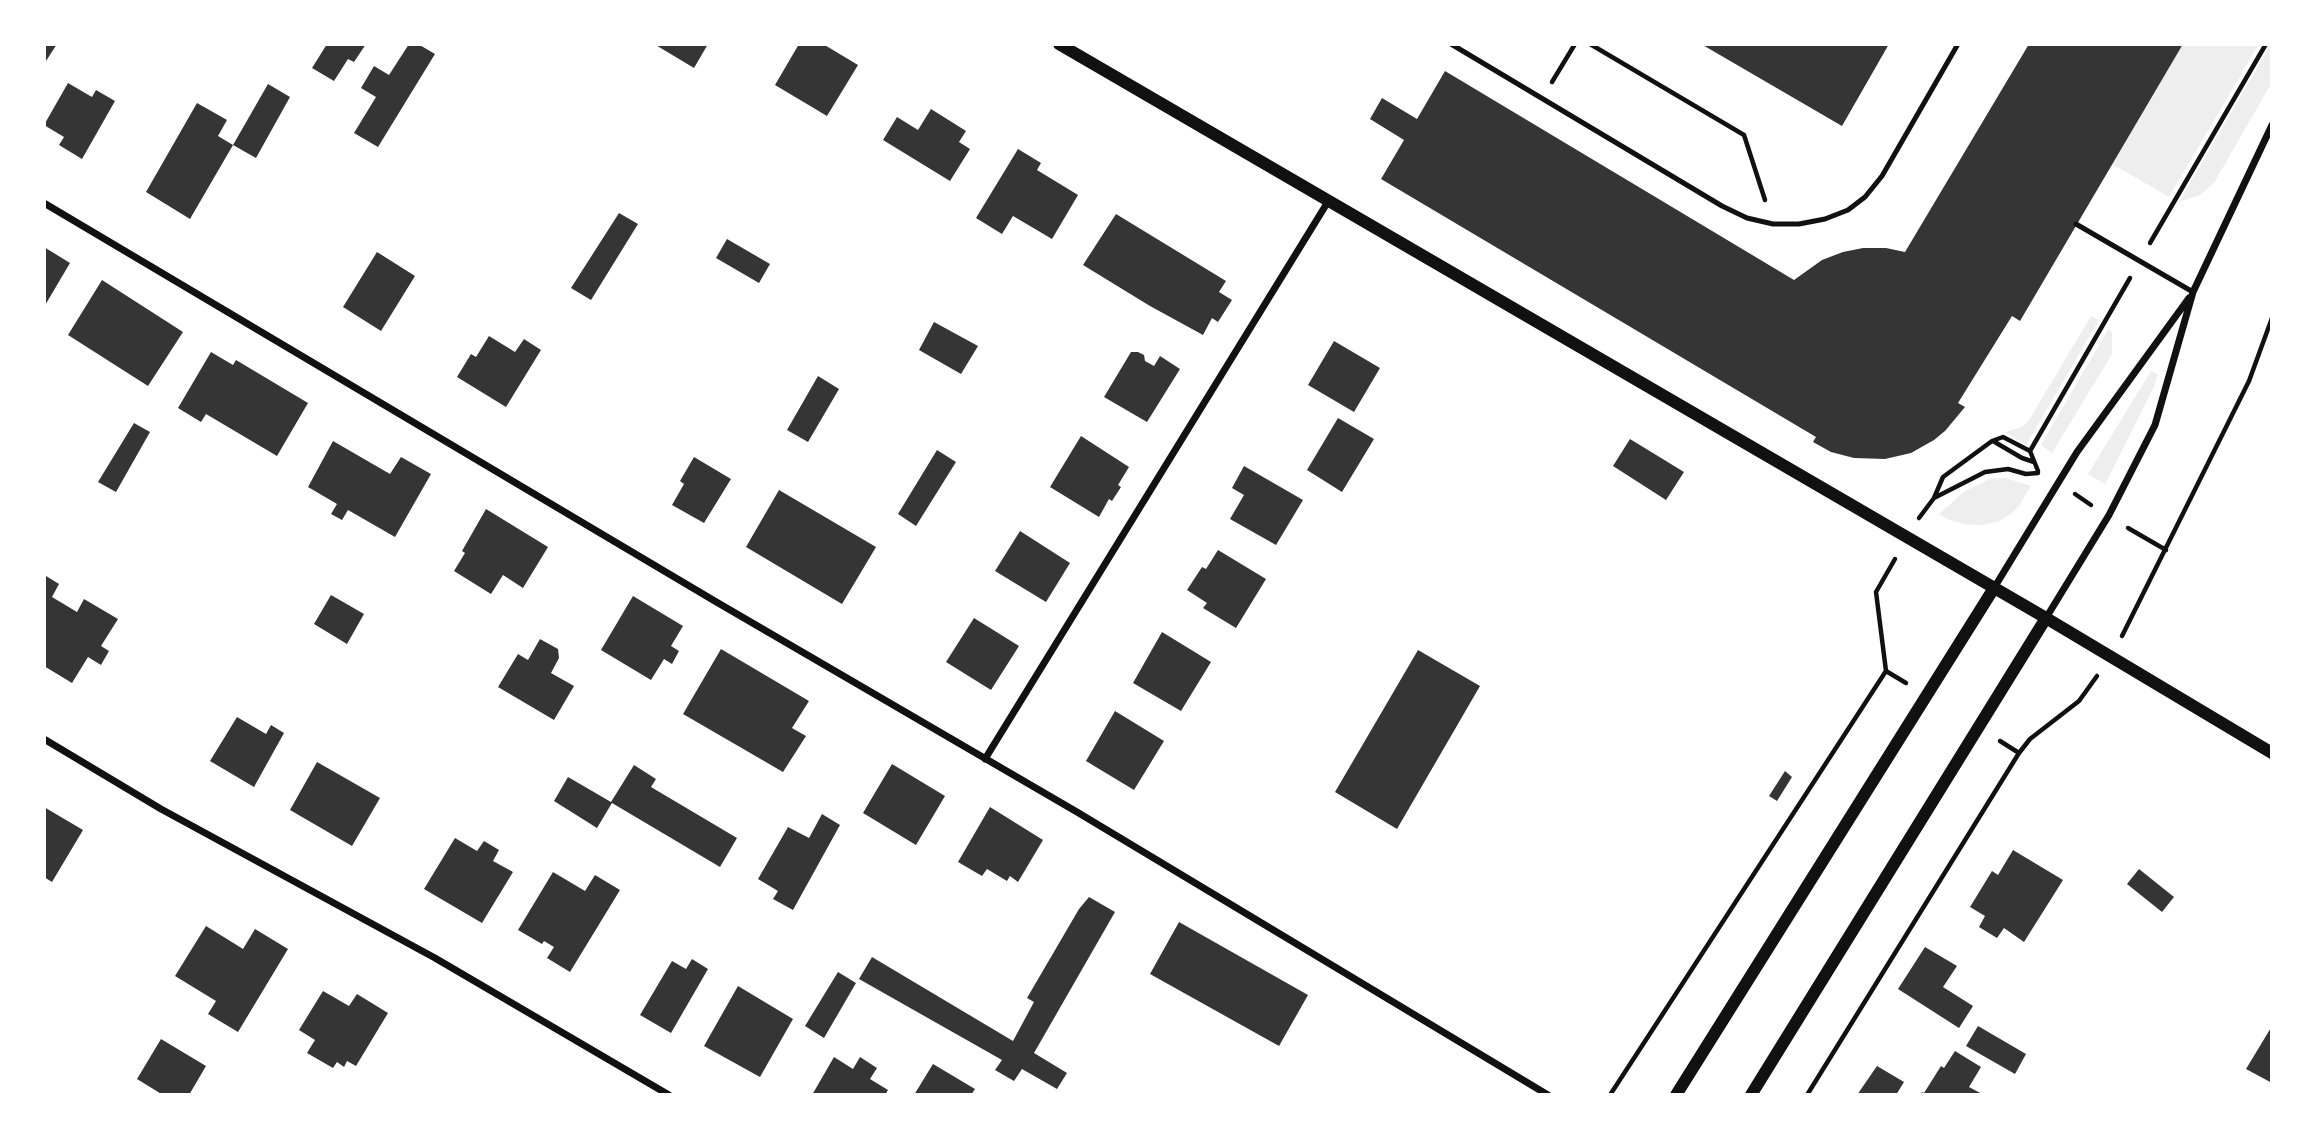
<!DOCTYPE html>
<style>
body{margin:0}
#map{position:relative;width:2316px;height:1139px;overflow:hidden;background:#fff;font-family:"Asap Condensed",sans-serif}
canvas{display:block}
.frame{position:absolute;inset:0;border:46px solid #fff;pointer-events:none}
</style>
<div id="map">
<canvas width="2316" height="1139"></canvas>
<div class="frame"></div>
</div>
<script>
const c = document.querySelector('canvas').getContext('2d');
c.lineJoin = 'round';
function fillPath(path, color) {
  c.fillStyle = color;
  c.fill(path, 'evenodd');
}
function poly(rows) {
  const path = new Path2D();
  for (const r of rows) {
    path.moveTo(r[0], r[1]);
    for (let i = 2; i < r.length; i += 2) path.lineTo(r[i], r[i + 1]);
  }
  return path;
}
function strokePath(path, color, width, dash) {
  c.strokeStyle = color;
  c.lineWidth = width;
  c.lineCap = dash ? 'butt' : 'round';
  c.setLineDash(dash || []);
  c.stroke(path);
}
fillPath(poly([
 [2183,44,2259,44,2169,197,2112,164],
 [2271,44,2272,82,2214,183,2200,195,2179,202],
 [2091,316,2099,320,2026,445,2005,432,2022,427,2029,420],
 [2109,328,2112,333,2112,354,2052,453,2041,445],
 [2151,371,2158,375,2154,386,2105,484,2088,474],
 [1992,478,2006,478,2031,486,2019,506,2011,514,1997,522,1981,525,1964,524,1950,520,1939,514,1965,491]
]), '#eee');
fillPath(poly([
 [44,44,57,44,46,61,44,60],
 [327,44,366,44,354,62,348,59,334,81,312,68],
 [409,44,418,44,435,54,378,147,354,133,376,97,361,88,374,66,389,75],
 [654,44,708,44,694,68],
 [799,44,823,44,858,65,827,116,775,85],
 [1701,44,1889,44,1842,126],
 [2029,44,2183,44,2020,321,2012,316,1958,403,1965,407,1945,431,1934,440,1911,453,1885,459,1854,458,1831,452,1813,442,1816,437,1381,179,1404,140,1370,119,1382,98,1417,119,1445,71,1794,280,1822,260,1843,252,1863,248,1886,248,1905,252],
 [68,83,92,97,96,90,115,101,82,159,59,145,64,137,44,125],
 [268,84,290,97,256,158,233,145],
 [197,103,227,120,218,136,233,145,190,219,146,192],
 [931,109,966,131,959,142,970,149,950,181,883,140,897,117,918,130],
 [1018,149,1041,163,1037,170,1078,195,1052,239,1013,216,1002,234,976,218],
 [619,213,638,224,591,300,571,288],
 [1116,214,1226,281,1219,292,1232,300,1218,322,1212,318,1203,335,1150,306,1083,265],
 [727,239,770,264,759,283,716,258],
 [44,247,70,263,44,307],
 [377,252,415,276,381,331,343,307],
 [102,280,183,332,148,386,68,335],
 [934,322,978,346,961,374,919,350],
 [489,336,515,352,524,339,541,350,506,407,457,377,471,354,476,357],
 [1334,341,1380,368,1354,412,1308,385],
 [211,352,233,365,236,360,308,403,277,456,206,414,201,422,178,408],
 [1131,352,1138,352,1144,355,1145,361,1154,366,1160,356,1180,369,1147,422,1104,397],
 [818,376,839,389,808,442,787,430],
 [1338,418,1374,439,1342,492,1307,470],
 [134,423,150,432,116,492,98,482],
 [1081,436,1129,467,1118,485,1121,487,1112,501,1109,499,1099,517,1050,487],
 [1630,439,1684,472,1666,500,1613,466],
 [333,441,390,474,401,457,431,474,395,537,348,510,342,520,331,514,337,504,308,487],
 [937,450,956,462,916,526,898,514],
 [694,457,731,479,704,523,672,505,684,484,680,481],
 [1244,466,1303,500,1276,545,1230,519,1244,495,1232,488],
 [779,490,876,547,842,604,746,547],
 [486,509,548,547,523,588,503,575,491,594,454,571,465,553,462,551],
 [1020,531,1070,563,1046,602,995,571],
 [1218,550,1266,579,1236,628,1203,608,1207,603,1187,590,1202,567,1206,569],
 [46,576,59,584,52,597,77,612,84,599,118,619,101,646,109,651,101,665,88,657,72,683,44,666,44,580],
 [331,595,364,614,347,644,314,624],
 [633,596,683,626,671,646,679,651,672,664,664,659,651,680,601,650],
 [974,618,1019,646,991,690,946,662],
 [1162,632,1211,662,1181,711,1133,683],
 [540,639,558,649,559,658,551,673,574,686,554,720,498,687,518,654,528,660],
 [721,649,809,701,792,728,806,736,783,772,683,714],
 [1418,650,1480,686,1397,829,1335,792],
 [1115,711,1164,741,1134,790,1086,761],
 [237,717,266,734,271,725,284,733,254,787,210,761],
 [317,762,380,798,352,846,290,810],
 [892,764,945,796,916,845,863,813],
 [634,765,656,779,651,787,737,838,720,867,612,803,597,828,554,801,568,777,611,802],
 [1785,771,1792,777,1777,801,1769,796],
 [44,807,83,830,52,882,44,877],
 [990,807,1043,840,1018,882,1010,876,1007,881,987,869,982,876,958,862],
 [822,814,840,825,793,910,773,899,778,891,758,879,788,827,809,838],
 [455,838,477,851,484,841,499,850,493,861,513,872,482,923,424,889],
 [2013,850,2063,880,2024,942,2004,928,1997,938,1979,927,1985,916,1970,907,1992,871,1998,875],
 [2139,869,2174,897,2162,912,2127,884],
 [553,872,585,891,595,875,620,890,570,972,547,958,554,947,544,941,542,944,518,930],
 [1089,897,1115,912,1034,1053,1067,1073,1057,1089,1022,1069,1014,1081,995,1070,1002,1060,859,979,872,957,1013,1041,1034,1002,1027,998,1079,909],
 [1179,922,1308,995,1279,1046,1150,974],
 [206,926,243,949,255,929,288,949,238,1032,208,1014,216,1001,175,976],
 [1925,947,1957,966,1943,987,1973,1006,1959,1028,1898,989],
 [692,959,708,969,671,1033,640,1015,672,961,686,969],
 [838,972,856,983,824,1038,805,1026],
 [738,986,793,1019,760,1077,704,1046],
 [323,991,349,1006,357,994,388,1013,356,1066,347,1061,344,1067,337,1062,333,1068,307,1053,315,1040,299,1030],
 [1978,1026,2026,1054,2015,1074,1966,1046],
 [2272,1026,2272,1083,2246,1069],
 [161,1039,206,1066,189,1095,163,1095,137,1079],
 [1955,1051,1981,1067,1969,1087,1984,1095,1920,1095,1922,1092,1924,1093,1941,1066,1944,1068],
 [834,1057,853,1069,860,1057,877,1068,870,1079,888,1090,885,1095,812,1095],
 [933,1064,975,1089,971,1095,914,1095],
 [1877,1066,1904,1082,1896,1095,1857,1095]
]), '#353535');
strokePath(poly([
 [1590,44,1744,135,1765,200],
 [1552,82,1575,44],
 [2150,243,2266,44],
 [1993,441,2022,458,2034,462],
 [2030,451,2038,471],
 [2075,494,2091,505],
 [1934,498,1985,472,2008,469,2026,474,2038,473],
 [1919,518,1934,498,1943,477,1992,441,2003,437,2030,451,2130,278],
 [2128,528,2166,550],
 [2122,636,2249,381,2272,318],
 [1886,671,1906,683],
 [2000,741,2019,753],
 [1610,1095,1886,671,1876,592,1895,559],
 [1807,1095,2019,753,2030,739,2079,701,2097,676]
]), '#111', 4.5);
strokePath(poly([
 [1451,44,1722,206,1747,218,1773,224,1799,224,1825,219,1848,210,1865,197,1882,176,1958,44],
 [2076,224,2193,292]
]), '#111', 5);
strokePath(poly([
 [44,203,713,600,1077,812,1548,1095],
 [1994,588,2077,452,2189,298],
 [2046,618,2109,515,2155,425,2193,292,2272,125],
 [44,739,161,809,435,958,669,1095],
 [985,759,1329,200]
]), '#111', 7);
strokePath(poly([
 [1059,44,2046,618,2272,753],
 [1676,1095,1994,588],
 [1751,1095,2046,618]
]), '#111', 12);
</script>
